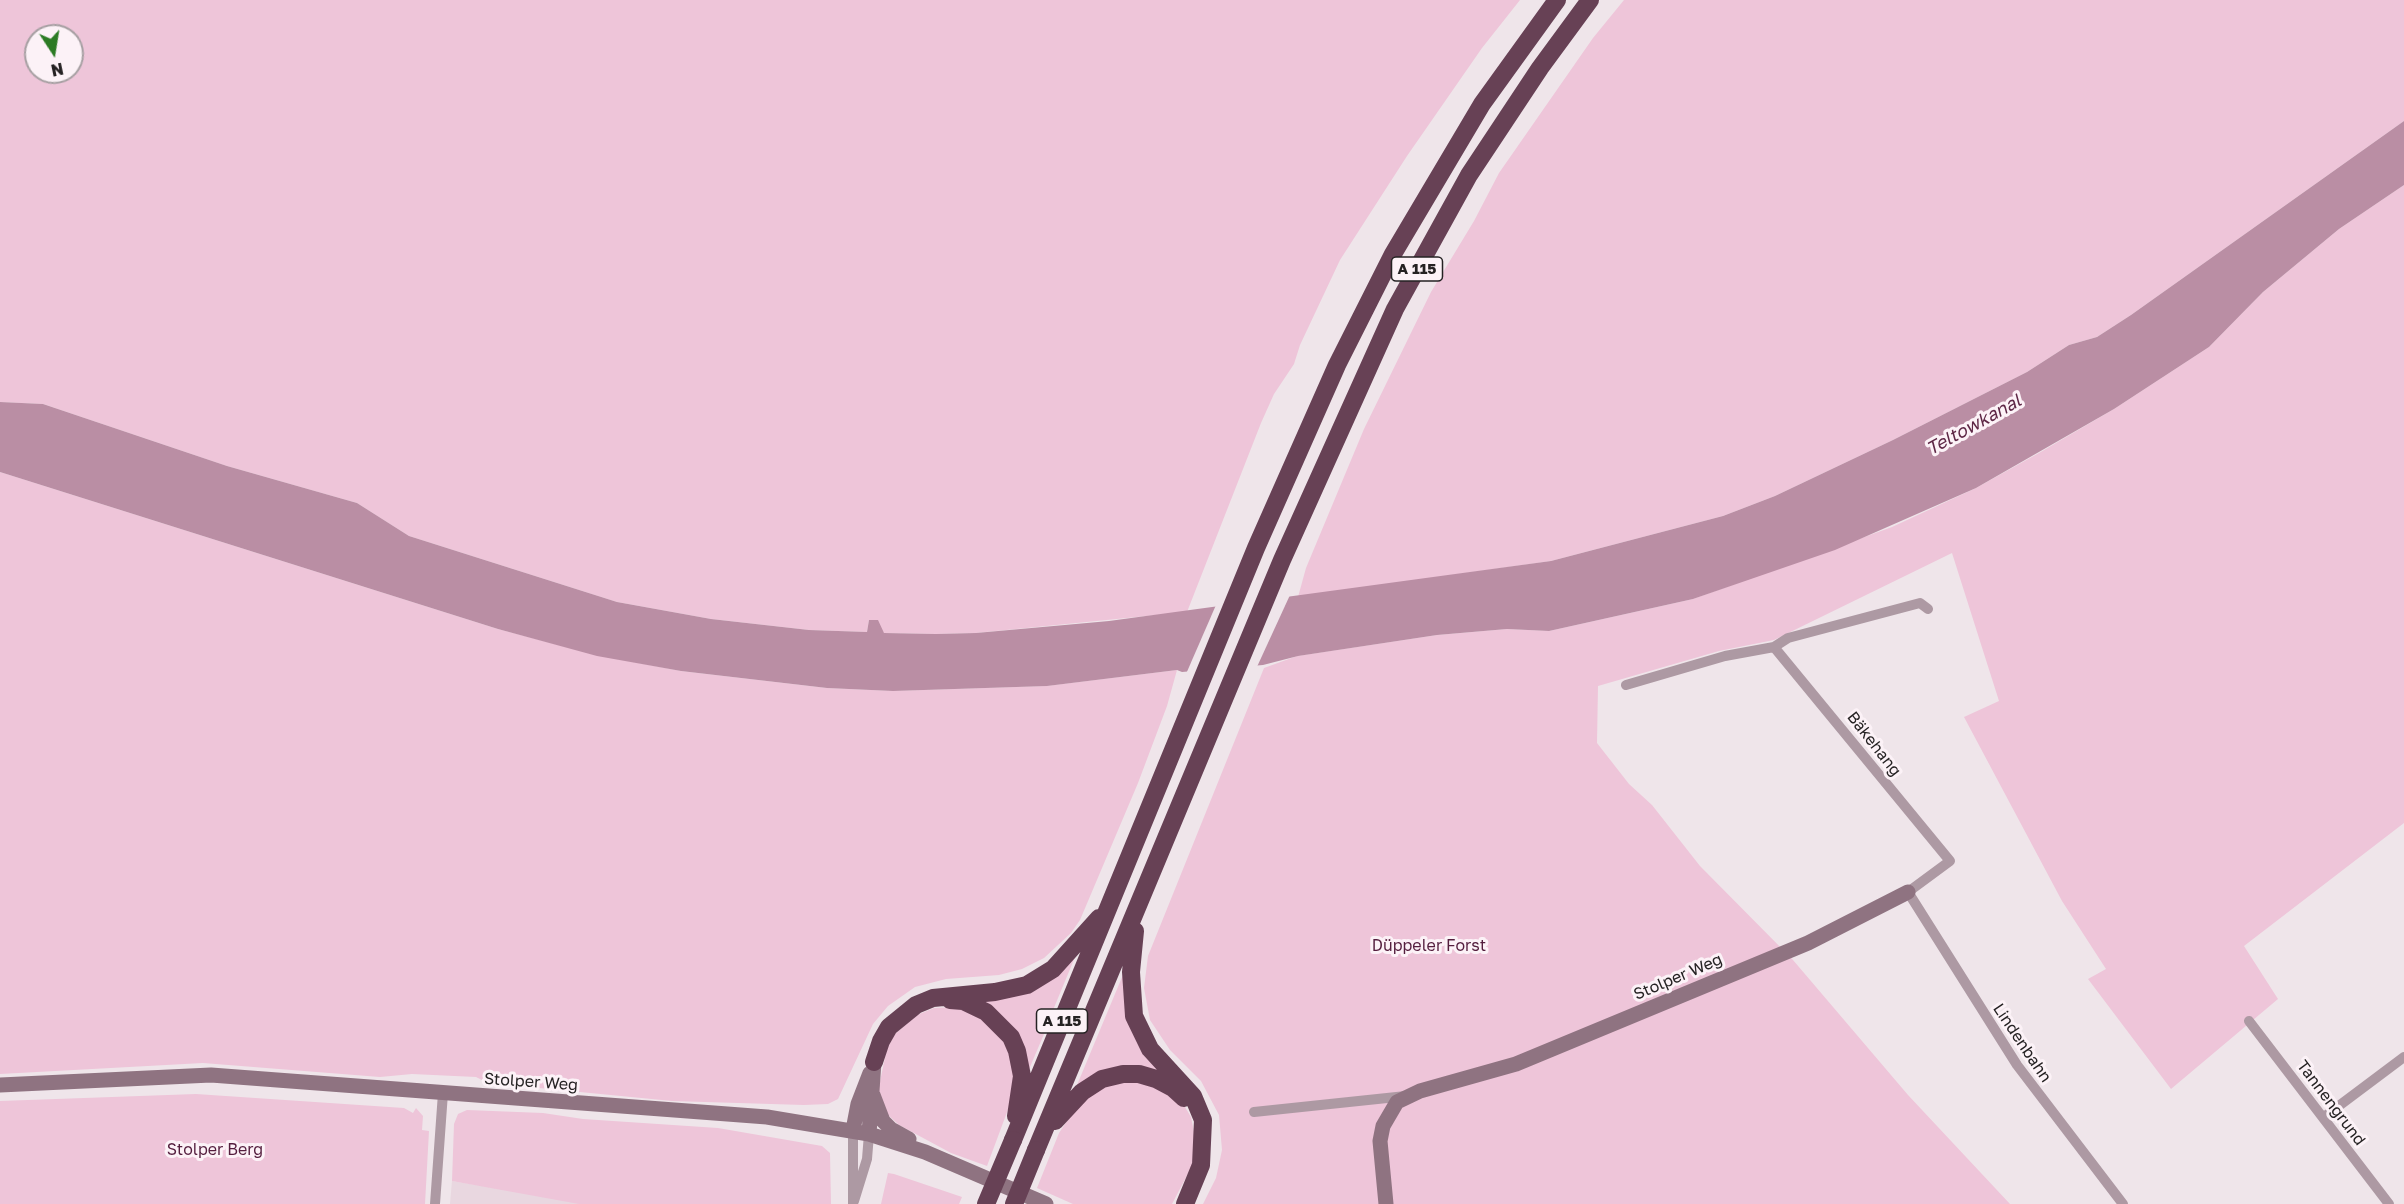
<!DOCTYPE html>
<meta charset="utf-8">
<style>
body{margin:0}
#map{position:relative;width:2404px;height:1204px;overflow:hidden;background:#efe5ea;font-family:"Golos Text",sans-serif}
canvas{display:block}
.north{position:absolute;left:24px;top:24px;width:60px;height:60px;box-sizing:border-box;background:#fcf2f7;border:2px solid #a69fa2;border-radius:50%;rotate:168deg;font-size:16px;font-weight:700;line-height:24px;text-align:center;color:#252223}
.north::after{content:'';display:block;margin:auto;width:21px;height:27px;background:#2c7b24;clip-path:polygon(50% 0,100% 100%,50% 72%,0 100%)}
</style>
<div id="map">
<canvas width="2404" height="1204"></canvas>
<div class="north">N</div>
</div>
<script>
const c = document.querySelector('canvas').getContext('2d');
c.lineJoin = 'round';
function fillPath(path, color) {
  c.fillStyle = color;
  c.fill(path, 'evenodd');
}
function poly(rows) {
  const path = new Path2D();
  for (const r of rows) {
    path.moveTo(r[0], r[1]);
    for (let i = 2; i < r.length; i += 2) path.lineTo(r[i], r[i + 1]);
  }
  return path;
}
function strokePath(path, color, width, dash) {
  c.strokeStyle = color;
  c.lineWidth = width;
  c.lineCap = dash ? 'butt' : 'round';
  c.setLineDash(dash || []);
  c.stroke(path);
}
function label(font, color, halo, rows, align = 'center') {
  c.font = font + ' "Golos Text",sans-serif';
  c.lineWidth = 6;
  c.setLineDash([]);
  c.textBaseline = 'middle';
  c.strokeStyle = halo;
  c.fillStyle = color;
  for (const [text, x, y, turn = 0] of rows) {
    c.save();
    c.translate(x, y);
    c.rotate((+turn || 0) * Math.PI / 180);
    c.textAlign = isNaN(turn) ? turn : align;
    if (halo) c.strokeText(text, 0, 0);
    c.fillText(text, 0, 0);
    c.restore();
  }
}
fillPath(poly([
 [452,1181,580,1202,579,1204,450,1204]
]), '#e9d7e0');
fillPath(poly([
 [0,0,1520,0,1482,48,1407,156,1340,260,1300,345,1294,364,1274,394,1261,423,1187,612,976,633,936,634,884,633,869,620,867,632,809,630,711,619,617,602,409,536,357,503,227,466,43,404,0,402],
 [36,36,72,36,72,72,36,72],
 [1624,0,2404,0,2404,121,2131,315,2097,337,2069,345,2027,372,1893,440,1775,496,1723,516,1551,561,1298,597,1306,568,1364,429,1431,292,1474,221,1499,173,1593,38],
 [2404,185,2404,823,2244,946,2278,999,2171,1089,2088,979,2106,969,2062,901,1964,717,1999,701,1952,553,1774,640,1719,651,1598,686,1597,743,1629,784,1652,805,1700,866,1793,960,1908,1095,2010,1204,1203,1204,1216,1178,1222,1150,1219,1115,1201,1081,1170,1050,1150,1020,1144,988,1148,956,1264,668,1297,656,1437,635,1507,629,1549,631,1693,599,1892,527,1976,488,2039,453,2114,409,2209,347,2263,292,2339,229],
 [0,472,498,629,597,655,681,671,827,688,893,691,1046,686,1177,670,1167,706,1138,783,1080,920,1071,933,1044,958,1022,969,999,975,946,979,915,987,888,1006,873,1024,838,1099,828,1104,804,1105,672,1101,488,1083,476,1077,412,1074,380,1077,203,1063,0,1074],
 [1075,957,1051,1015,1048,1015,1044,1026,1047,1027,1027,1074,976,1003],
 [1125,970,1125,994,1177,1084,1146,1073,1072,1097],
 [953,1007,972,1012,1001,1035,1014,1066,1013,1096,987,1166,951,1153,899,1125,887,1114,878,1091,887,1048,895,1034,917,1015,934,1008],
 [1128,1081,1159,1087,1185,1107,1191,1117,1196,1142,1192,1166,1172,1204,1073,1204,1037,1188,1059,1133,1077,1106,1105,1085],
 [196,1094,404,1108,413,1113,416,1108,423,1116,422,1130,429,1131,425,1204,0,1204,0,1101],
 [467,1110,543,1113,583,1119,718,1128,822,1146,830,1153,831,1204,579,1204,452,1181,454,1124,458,1114],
 [888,1173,894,1174,962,1197,959,1204,881,1204]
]), '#eec5d9');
fillPath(poly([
 [2404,121,2404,185,2339,229,2263,292,2209,347,2114,409,1976,488,1835,550,1693,599,1549,631,1507,629,1437,635,1298,656,1263,665,1182,672,1177,670,1047,686,893,691,827,688,681,671,597,656,498,629,0,472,0,402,43,404,227,466,357,503,409,536,617,602,711,619,809,630,867,632,869,620,878,620,884,633,936,634,976,633,1109,621,1551,561,1723,516,1775,496,1893,440,2027,372,2069,345,2097,337,2131,315]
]), '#ba8ea4');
fillPath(poly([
 [1290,595,1256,669,1186,674,1216,605]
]), '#efe5ea');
strokePath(poly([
 [1774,647,1950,861,1908,892,2017,1065,2123,1204],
 [1626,685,1725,656,1774,647,1788,638,1920,603,1928,609],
 [2249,1021,2389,1204],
 [1254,1112,1406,1096],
 [2324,1117,2404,1057],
 [853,1130,853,1204],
 [854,1201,867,1159,869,1134],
 [435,1204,443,1093]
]), '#ad99a3', 10);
strokePath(poly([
 [0,1085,211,1075,767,1117,869,1134,925,1152,1046,1204],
 [873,1095,883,1121,891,1129,909,1139],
 [853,1130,858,1104,870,1073],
 [869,1134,874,1062],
 [1386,1204,1380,1141,1383,1126,1397,1102,1420,1091,1516,1064,1808,943,1908,892]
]), '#8f7381', 15);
strokePath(poly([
 [1135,931,1131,972,1134,1016,1150,1049,1193,1096,1203,1120,1201,1165,1185,1204],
 [950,1000,963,1001,986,1012,1011,1037,1017,1051,1022,1076,1016,1116],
 [874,1062,881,1041,889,1027,916,1005,933,998,995,992,1027,985,1053,969,1099,918],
 [1055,1121,1082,1092,1102,1079,1123,1074,1139,1074,1156,1079,1173,1088,1184,1098],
 [1013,1140,1256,548,1337,365,1393,254,1482,104,1557,0],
 [1036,1150,1282,560,1395,309,1469,175,1540,68,1590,0]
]), '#674155', 18);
strokePath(poly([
 [986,1204,1013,1140],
 [1014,1204,1036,1150]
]), '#674155', 18);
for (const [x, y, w] of [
 [1417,269,51],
 [1062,1021,51]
]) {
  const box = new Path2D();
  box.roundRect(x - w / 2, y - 12, w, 24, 4.5);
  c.fillStyle = '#fcf2f7';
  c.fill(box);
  strokePath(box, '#252223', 1.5);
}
label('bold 15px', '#252223', null, [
 ["A 115",1417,269],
 ["A 115",1062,1021]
]);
label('16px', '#252223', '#fcf2f7', [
 ["Bäkehang",1874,744,52],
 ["Stolper Weg",1678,977,-23],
 ["Lindenbahn",2022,1043,56],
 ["Stolper Weg",531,1082,4],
 ["Tannengrund",2331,1103,53]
]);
label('16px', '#541e3e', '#fcf2f7', [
 ["Düppeler Forst",1429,946],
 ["Stolper Berg",215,1150]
]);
label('italic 18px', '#5e2746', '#fcf2f7', [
 ["Teltowkanal",1974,425,-29]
]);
</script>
